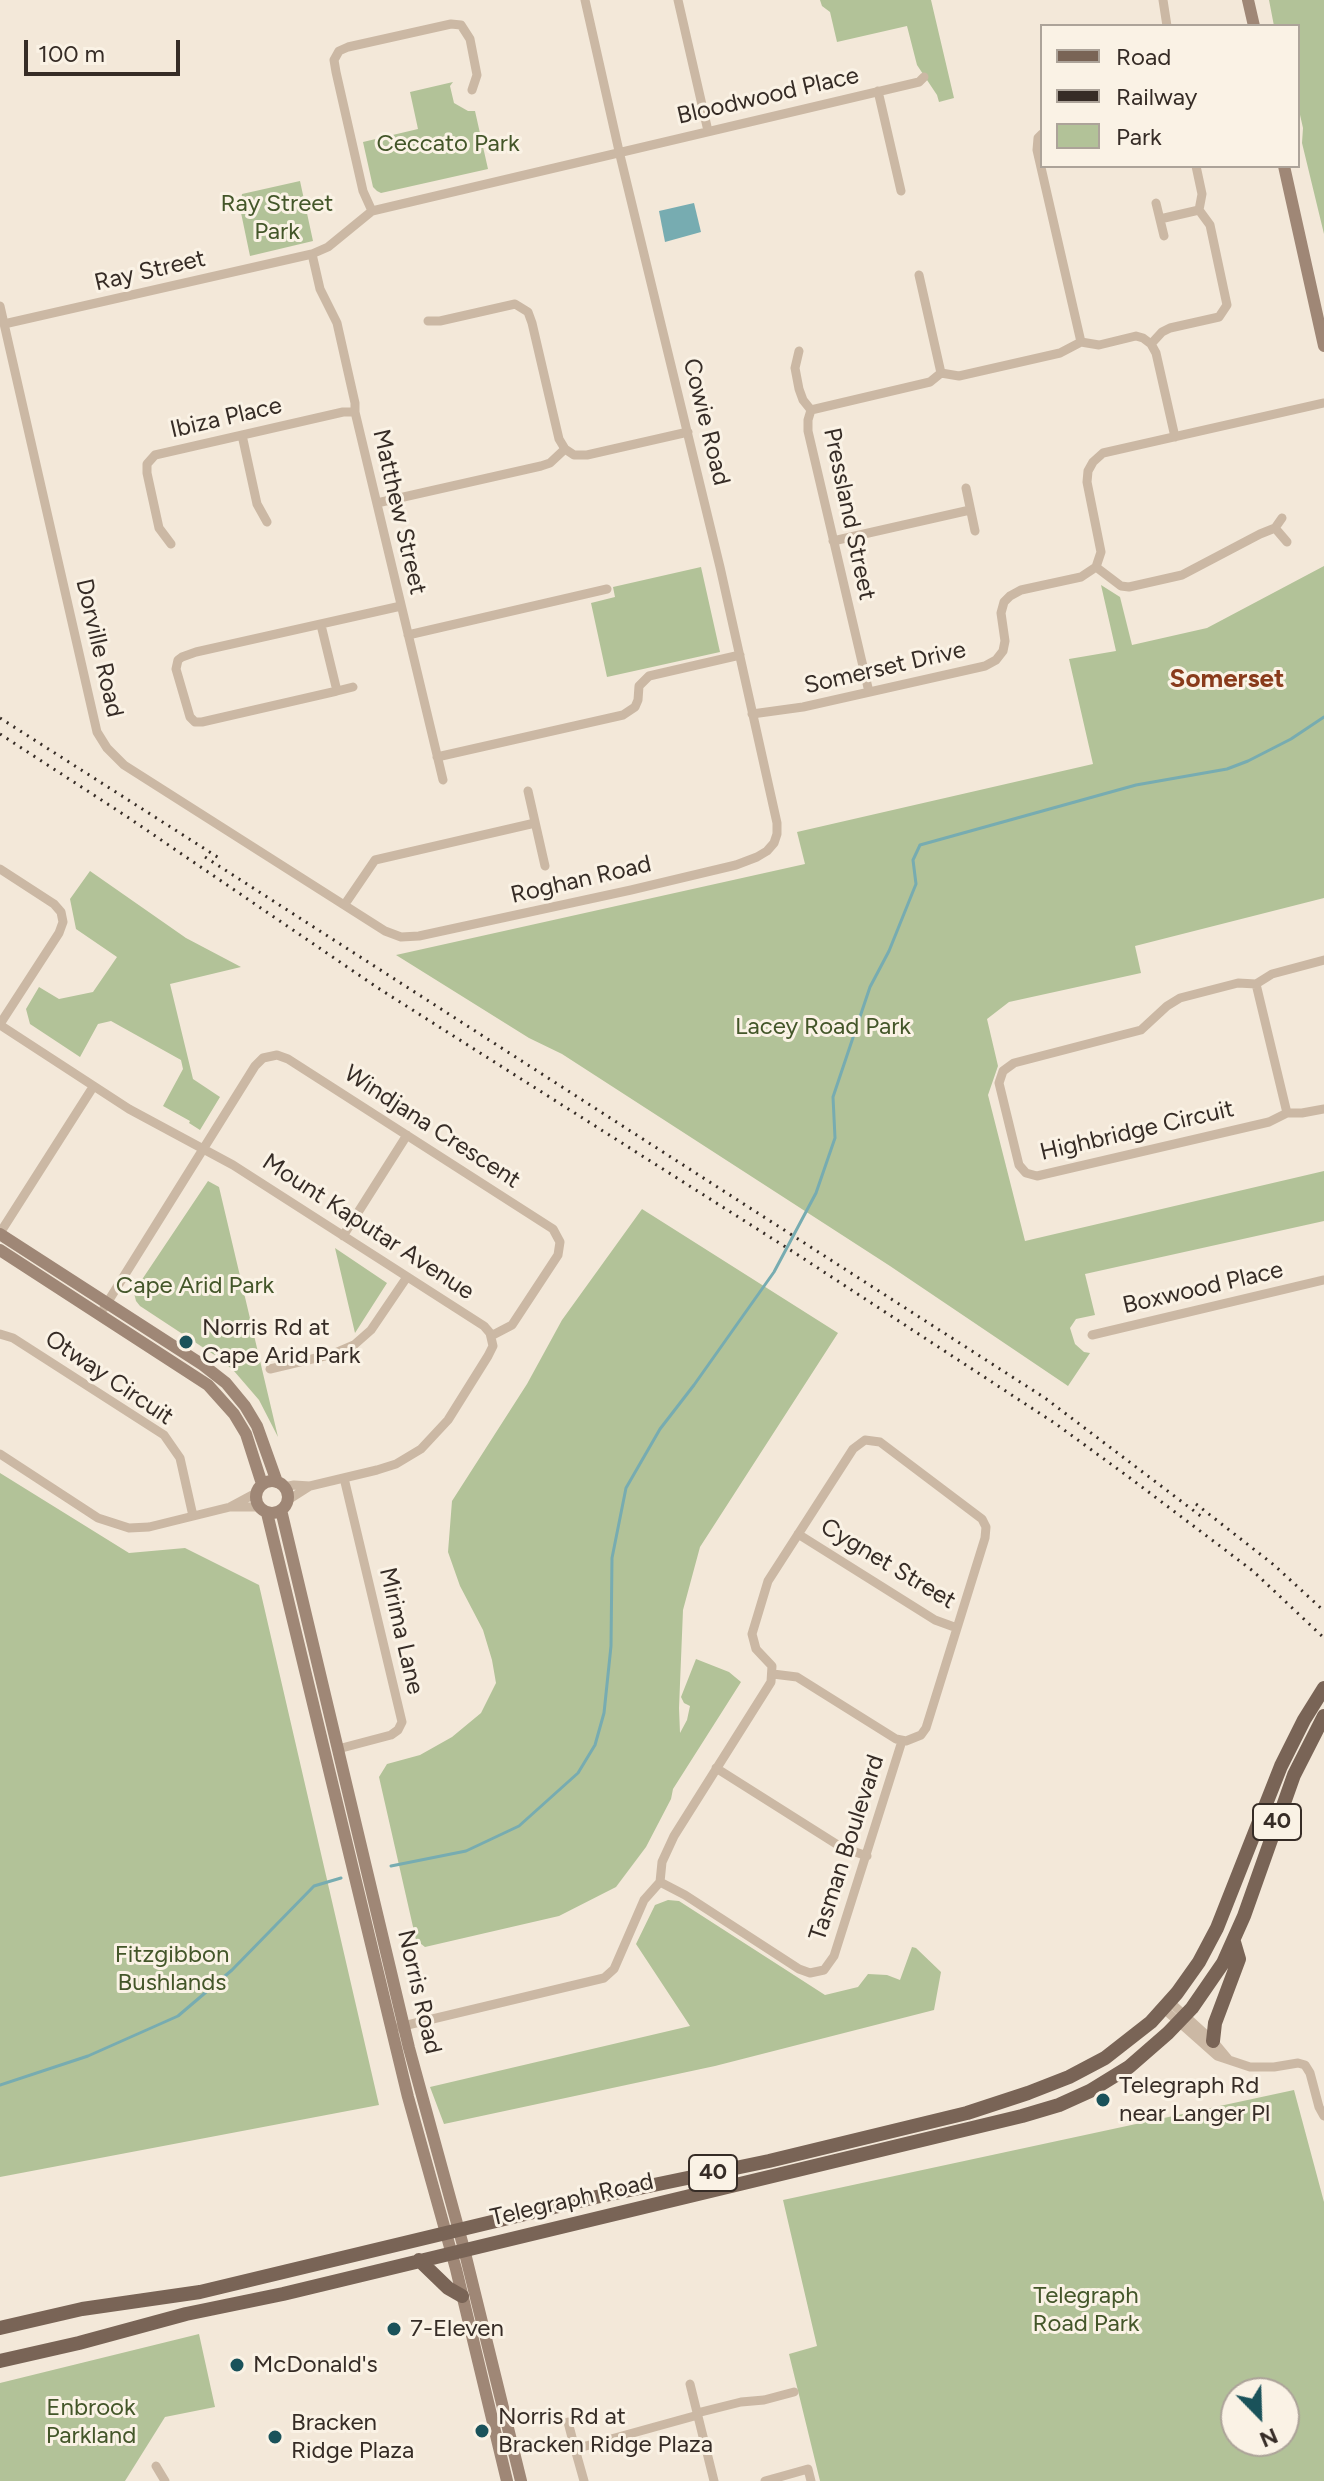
<!DOCTYPE html>
<style>
body{margin:0}
#map{position:relative;width:1324px;height:2481px;overflow:hidden;background:#f3e8d9;font-family:Figtree,sans-serif}
canvas{display:block}
.legend{position:absolute;left:1040px;top:24px;width:260px;height:144px;box-sizing:border-box;background:#faf2e5;border:2px solid #aca399;margin:0;padding:10px 14px;list-style:none;font-size:24px;color:#362c26}
.legend li{display:flex;align-items:center;gap:16px;height:40px}
.legend b{width:40px;border:2px solid #aca399}
.north{position:absolute;left:1220px;top:2377px;width:80px;height:80px;box-sizing:border-box;background:#faf2e5;border:2px solid #aca399;border-radius:50%;rotate:157deg;font-size:22px;font-weight:700;line-height:32px;text-align:center;color:#362c26}
.north::after{content:'';display:block;margin:auto;width:28px;height:36px;background:#1a525a;clip-path:polygon(50% 0,100% 100%,50% 72%,0 100%)}
.scale{position:absolute;left:24px;top:40px;width:156px;height:36px;box-sizing:border-box;border:4px solid #362c26;border-top:0;padding-left:10px;font-size:24px;line-height:28px;white-space:nowrap;color:#362c26;-webkit-text-stroke:6px #faf2e5;paint-order:stroke}
</style>
<div id="map">
<canvas width="1324" height="2481"></canvas>
<ul class="legend">
<li><b style="height:10px;background:#796456"></b>Road</li>
<li><b style="height:10px;background:#362c26"></b>Railway</li>
<li><b style="height:22px;background:#b2c298"></b>Park</li>
</ul>
<div class="north">N</div>
<div class="scale">100 m</div>
</div>
<script>
const c = document.querySelector('canvas').getContext('2d');
c.lineJoin = 'round';
function fillPath(path, color) {
  c.fillStyle = color;
  c.fill(path, 'evenodd');
}
function poly(rows) {
  const path = new Path2D();
  for (const r of rows) {
    if (r.length === 3) {
      path.moveTo(r[0] + r[2], r[1]);
      path.arc(r[0], r[1], r[2], 0, 2 * Math.PI);
      continue;
    }
    path.moveTo(r[0], r[1]);
    for (let i = 2; i < r.length; i += 2) path.lineTo(r[i], r[i + 1]);
  }
  return path;
}
function strokePath(path, color, width, dash) {
  c.strokeStyle = color;
  c.lineWidth = width;
  c.lineCap = dash ? 'butt' : 'round';
  c.setLineDash(dash || []);
  c.stroke(path);
}
function label(font, color, halo, rows, align = 'center') {
  c.font = font + ' Figtree,sans-serif';
  c.lineWidth = 6;
  c.setLineDash([]);
  c.textBaseline = 'middle';
  c.strokeStyle = halo;
  c.fillStyle = color;
  for (const [text, x, y, turn = 0] of rows) {
    c.save();
    c.translate(x, y);
    c.rotate((+turn || 0) * Math.PI / 180);
    c.textAlign = isNaN(turn) ? turn : align;
    if (halo) c.strokeText(text, 0, 0);
    c.fillText(text, 0, 0);
    c.restore();
  }
}
fillPath(poly([
 [820,0,931,0,954,98,939,102,937,95,917,65,907,26,837,42,830,12,822,6],
 [1269,0,1324,0,1324,234,1302,143,1303,128,1298,106,1298,26,1274,26],
 [453,82,450,86,454,103,468,111,475,111,488,169,381,193,377,191,373,187,363,142,418,129,410,92],
 [300,181,313,241,250,256,240,208,242,194],
 [1324,566,1324,898,1135,946,1141,973,1009,1002,987,1019,998,1066,988,1095,1025,1241,1324,1171,1324,1221,1085,1274,1095,1315,1076,1319,1070,1328,1075,1344,1084,1352,1090,1353,1068,1386,890,1266,562,1054,529,1038,396,955,805,864,797,832,1093,764,1069,659,1116,651,1101,585,1120,597,1132,645,1207,628],
 [701,567,720,652,607,677,591,603,615,597,613,587],
 [90,871,186,938,241,967,170,984,193,1079,220,1097,200,1130,189,1123,190,1121,163,1106,183,1069,181,1060,111,1021,98,1024,80,1057,30,1024,26,1009,39,987,59,999,93,992,117,957,76,929,70,899],
 [208,1181,219,1187,278,1437,259,1400,234,1371,219,1358,140,1306,136,1301,134,1293,139,1284],
 [642,1209,838,1333,700,1547,683,1610,679,1708,680,1733,687,1720,690,1706,684,1703,681,1697,696,1659,729,1672,741,1682,673,1789,671,1799,646,1847,616,1887,559,1916,425,1947,416,1940,379,1777,387,1764,420,1755,452,1737,481,1713,496,1683,492,1660,483,1630,460,1586,448,1552,452,1501,527,1384,562,1320],
 [335,1248,387,1283,355,1333],
 [0,1473,129,1553,185,1548,259,1585,379,2105,0,2177],
 [668,1900,679,1901,825,1995,858,1987,868,1974,887,1975,900,1980,912,1947,916,1948,941,1972,934,2010,715,2066,444,2124,430,2087,690,2026,636,1944,655,1905],
 [1294,2090,1324,2202,1324,2481,820,2481,789,2354,817,2346,783,2200],
 [1236,2393,1284,2393,1284,2441,1236,2441],
 [199,2334,215,2407,165,2417,125,2481,0,2481,0,2383]
]), '#b2c298');
fillPath(poly([
 [694,203,701,232,665,242,659,211]
]), '#77acb1');
strokePath(poly([
 [391,1866,466,1851,519,1826,578,1773,595,1745,604,1713,611,1646,612,1558,626,1488,660,1429,694,1385,774,1272,816,1193,835,1138,833,1097,870,987,889,951,916,884,913,860,920,845,1136,785,1227,769,1248,761,1291,739,1324,717],
 [0,2085,88,2056,178,2016,232,1970,314,1886,341,1878]
]), '#77acb1', 3);
strokePath(poly([
 [678,0,708,131],
 [1163,0,1167,26],
 [878,91,901,191],
 [1042,134,1038,138,1037,150,1081,342],
 [1156,203,1164,236],
 [372,211,363,191,336,72,334,60,339,51,348,47,451,24,461,25,470,39,477,75,472,90],
 [1160,219,1199,210],
 [312,254,320,289,337,323,355,403,355,412,443,780],
 [919,275,941,373],
 [0,306,97,732,107,748,124,765,385,931,401,937,419,936,631,890,736,865,757,857,767,851,774,843,777,834,777,823,720,567,619,151,585,0],
 [428,321,440,321,515,304,528,312,532,323,559,439,565,449,574,455,587,455,688,432],
 [4,324,312,254,328,247,372,211,919,82,924,77],
 [1151,344,1162,332,1170,328,1219,317,1227,305,1210,225,1199,210,1202,194,1196,166],
 [1151,344,1156,353,1175,437],
 [799,351,795,368,799,389,803,400,811,410],
 [242,435,257,504,267,522],
 [966,488,975,531],
 [377,503,541,466,550,463,565,449],
 [1282,518,1275,528,1287,542],
 [833,541,970,510],
 [171,544,159,528,147,473,147,464,155,455,343,412,355,412],
 [1096,567,1121,586,1129,587,1182,575,1260,534,1275,528],
 [321,625,337,691,202,722,195,722,190,717,176,669,178,660,182,657,196,652,401,606],
 [408,635,607,589],
 [337,691,353,687],
 [869,692,808,431,808,420,811,410,930,382,941,373,959,376,1060,353,1081,342,1099,345,1136,336,1143,338,1151,344],
 [752,714,803,707,985,666,996,660,1003,651,1005,641,1001,613,1004,602,1010,596,1021,590,1081,577,1096,567,1101,552,1087,482,1088,471,1093,462,1103,453,1324,403],
 [437,757,623,715,635,707,638,700,639,686,649,676,740,655],
 [528,791,545,866],
 [0,869,54,904,61,912,63,922,59,933,0,1024],
 [345,904,375,860,535,823],
 [1324,960,1272,974,1256,984,1238,983,1180,998,1167,1006,1141,1030,1014,1063,1003,1071,999,1083,1019,1165,1026,1173,1037,1176,1269,1122,1287,1113,1302,1113,1324,1109],
 [1256,984,1287,1113],
 [0,1025,129,1109,233,1165,484,1326,490,1333,493,1346,488,1356,448,1420,421,1449,396,1464,377,1470,310,1486,294,1485,284,1487],
 [0,1233,93,1087],
 [343,1236,407,1135],
 [104,1308,255,1066,263,1058,277,1055,288,1059,553,1229,560,1242,558,1255,512,1325,491,1336],
 [0,1334,13,1338,164,1435,180,1458,193,1516],
 [1092,1335,1324,1280],
 [270,1369,333,1354,354,1345,371,1330,407,1277],
 [0,1454,98,1518,129,1528,149,1527,230,1507,256,1493],
 [288,1500,310,1486],
 [230,1507,258,1507],
 [798,1534,935,1620,957,1628],
 [338,1749,391,1735,398,1730,402,1722,344,1478],
 [716,1768,841,1847,867,1856],
 [660,1882,662,1862,674,1836,771,1682,772,1666,756,1649,752,1634,768,1581,853,1449,865,1440,880,1442,982,1519,986,1527,985,1538,926,1728,921,1735,906,1741,896,1739,797,1677,773,1674],
 [1170,2002,1213,2041,1228,2059],
 [1164,2009,1217,2056,1250,2067,1274,2067,1298,2063,1305,2065,1310,2073,1319,2107,1324,2116],
 [399,2027,604,1978,614,1969,644,1900,660,1882,685,1895,799,1969,810,1973,824,1970,834,1956,902,1741],
 [690,2384,714,2481],
 [697,2413,741,2402,764,2400,794,2392],
 [568,2422,575,2449],
 [156,2466,165,2481],
 [584,2481,575,2449,698,2415],
 [765,2481,808,2469,811,2481]
]), '#cbb8a4', 9);
strokePath(poly([
 [1248,0,1254,26],
 [1284,166,1324,346],
 [0,1234,203,1365,226,1383,245,1406,257,1426,277,1482],
 [0,1250,208,1385,234,1414,246,1434,262,1484],
 [272,1497,16],
 [281,1510,409,2048,464,2249,521,2481],
 [267,1513,408,2097,456,2269,507,2481]
]), '#9f8776', 12);
strokePath(poly([
 [1213,2041,1215,2023,1239,1959,1234,1942],
 [419,2260,448,2288,462,2296],
 [0,2328,82,2309,200,2292,596,2197,769,2161,967,2113,1028,2093,1069,2077,1105,2058,1151,2022,1177,1993,1199,1962,1217,1928,1281,1766,1304,1720,1324,1688],
 [0,2361,79,2343,186,2314,283,2294,1022,2116,1059,2105,1090,2091,1129,2067,1168,2033,1192,2008,1223,1963,1244,1916,1294,1775,1324,1716]
]), '#796456', 14);
strokePath(poly([
 [0,718,219,858],
 [0,734,126,816,378,988,795,1253,1056,1424,1130,1478,1253,1571,1324,1638],
 [205,857,1045,1398,1202,1517],
 [1196,1504,1274,1565,1324,1611]
]), '#362c26', 3, [2, 6]);
for (const [x, y, r, color] of [
 [186,1342,8,"#1a525a"],
 [1103,2100,8,"#1a525a"],
 [394,2329,8,"#1a525a"],
 [237,2365,8,"#1a525a"],
 [482,2431,8,"#1a525a"],
 [275,2437,8,"#1a525a"]
]) {
  const dot = new Path2D();
  dot.arc(x, y, r, 0, 2 * Math.PI);
  c.fillStyle = color;
  c.fill(dot);
  strokePath(dot, '#faf2e5', 3);
}
for (const [x, y, w] of [
 [1277,1822,48],
 [713,2173,48]
]) {
  const box = new Path2D();
  box.roundRect(x - w / 2, y - 18, w, 36, 6);
  c.fillStyle = '#faf2e5';
  c.fill(box);
  strokePath(box, '#362c26', 2);
}
label('bold 22px', '#362c26', null, [
 ["40",1277,1822],
 ["40",713,2173]
]);
label('24px', '#362c26', '#faf2e5', [
 ["Bloodwood Place",768,96,-13],
 ["Ray Street",150,271,-13],
 ["Ibiza Place",226,418,-13],
 ["Cowie Road",706,422,76],
 ["Matthew Street",399,512,77],
 ["Pressland Street",849,514,78],
 ["Dorville Road",99,648,77],
 ["Somerset Drive",885,668,-13],
 ["Roghan Road",581,880,-13],
 ["Windjana Crescent",432,1127,33],
 ["Highbridge Circuit",1137,1131,-13],
 ["Mount Kaputar Avenue",368,1227,33],
 ["Boxwood Place",1203,1288,-13],
 ["Otway Circuit",109,1378,34],
 ["Cygnet Street",888,1564,31],
 ["Mirima Lane",401,1631,77],
 ["Tasman Boulevard",847,1848,-72],
 ["Norris Road",419,1992,77],
 ["Telegraph Road",572,2200,-13]
]);
label('24px', '#435629', '#faf2e5', [
 ["Ceccato Park",448,144],
 ["Ray Street",277,204],
 ["Park",277,232],
 ["Lacey Road Park",823,1027],
 ["Cape Arid Park",195,1286],
 ["Fitzgibbon",172,1955],
 ["Bushlands",172,1983],
 ["Telegraph",1086,2296],
 ["Road Park",1086,2324],
 ["Enbrook",91,2408],
 ["Parkland",91,2436]
]);
label('24px', '#362c26', '#faf2e5', [
 ["Norris Rd at",202,1328],
 ["Cape Arid Park",202,1356],
 ["Telegraph Rd",1119,2086],
 ["near Langer Pl",1119,2114],
 ["7-Eleven",410,2329],
 ["McDonald's",253,2365],
 ["Norris Rd at",498,2417],
 ["Bracken Ridge Plaza",498,2445],
 ["Bracken",291,2423],
 ["Ridge Plaza",291,2451]
], 'left');
label('bold 26px', '#893b1b', '#faf2e5', [
 ["Somerset",1227,679]
]);
</script>
